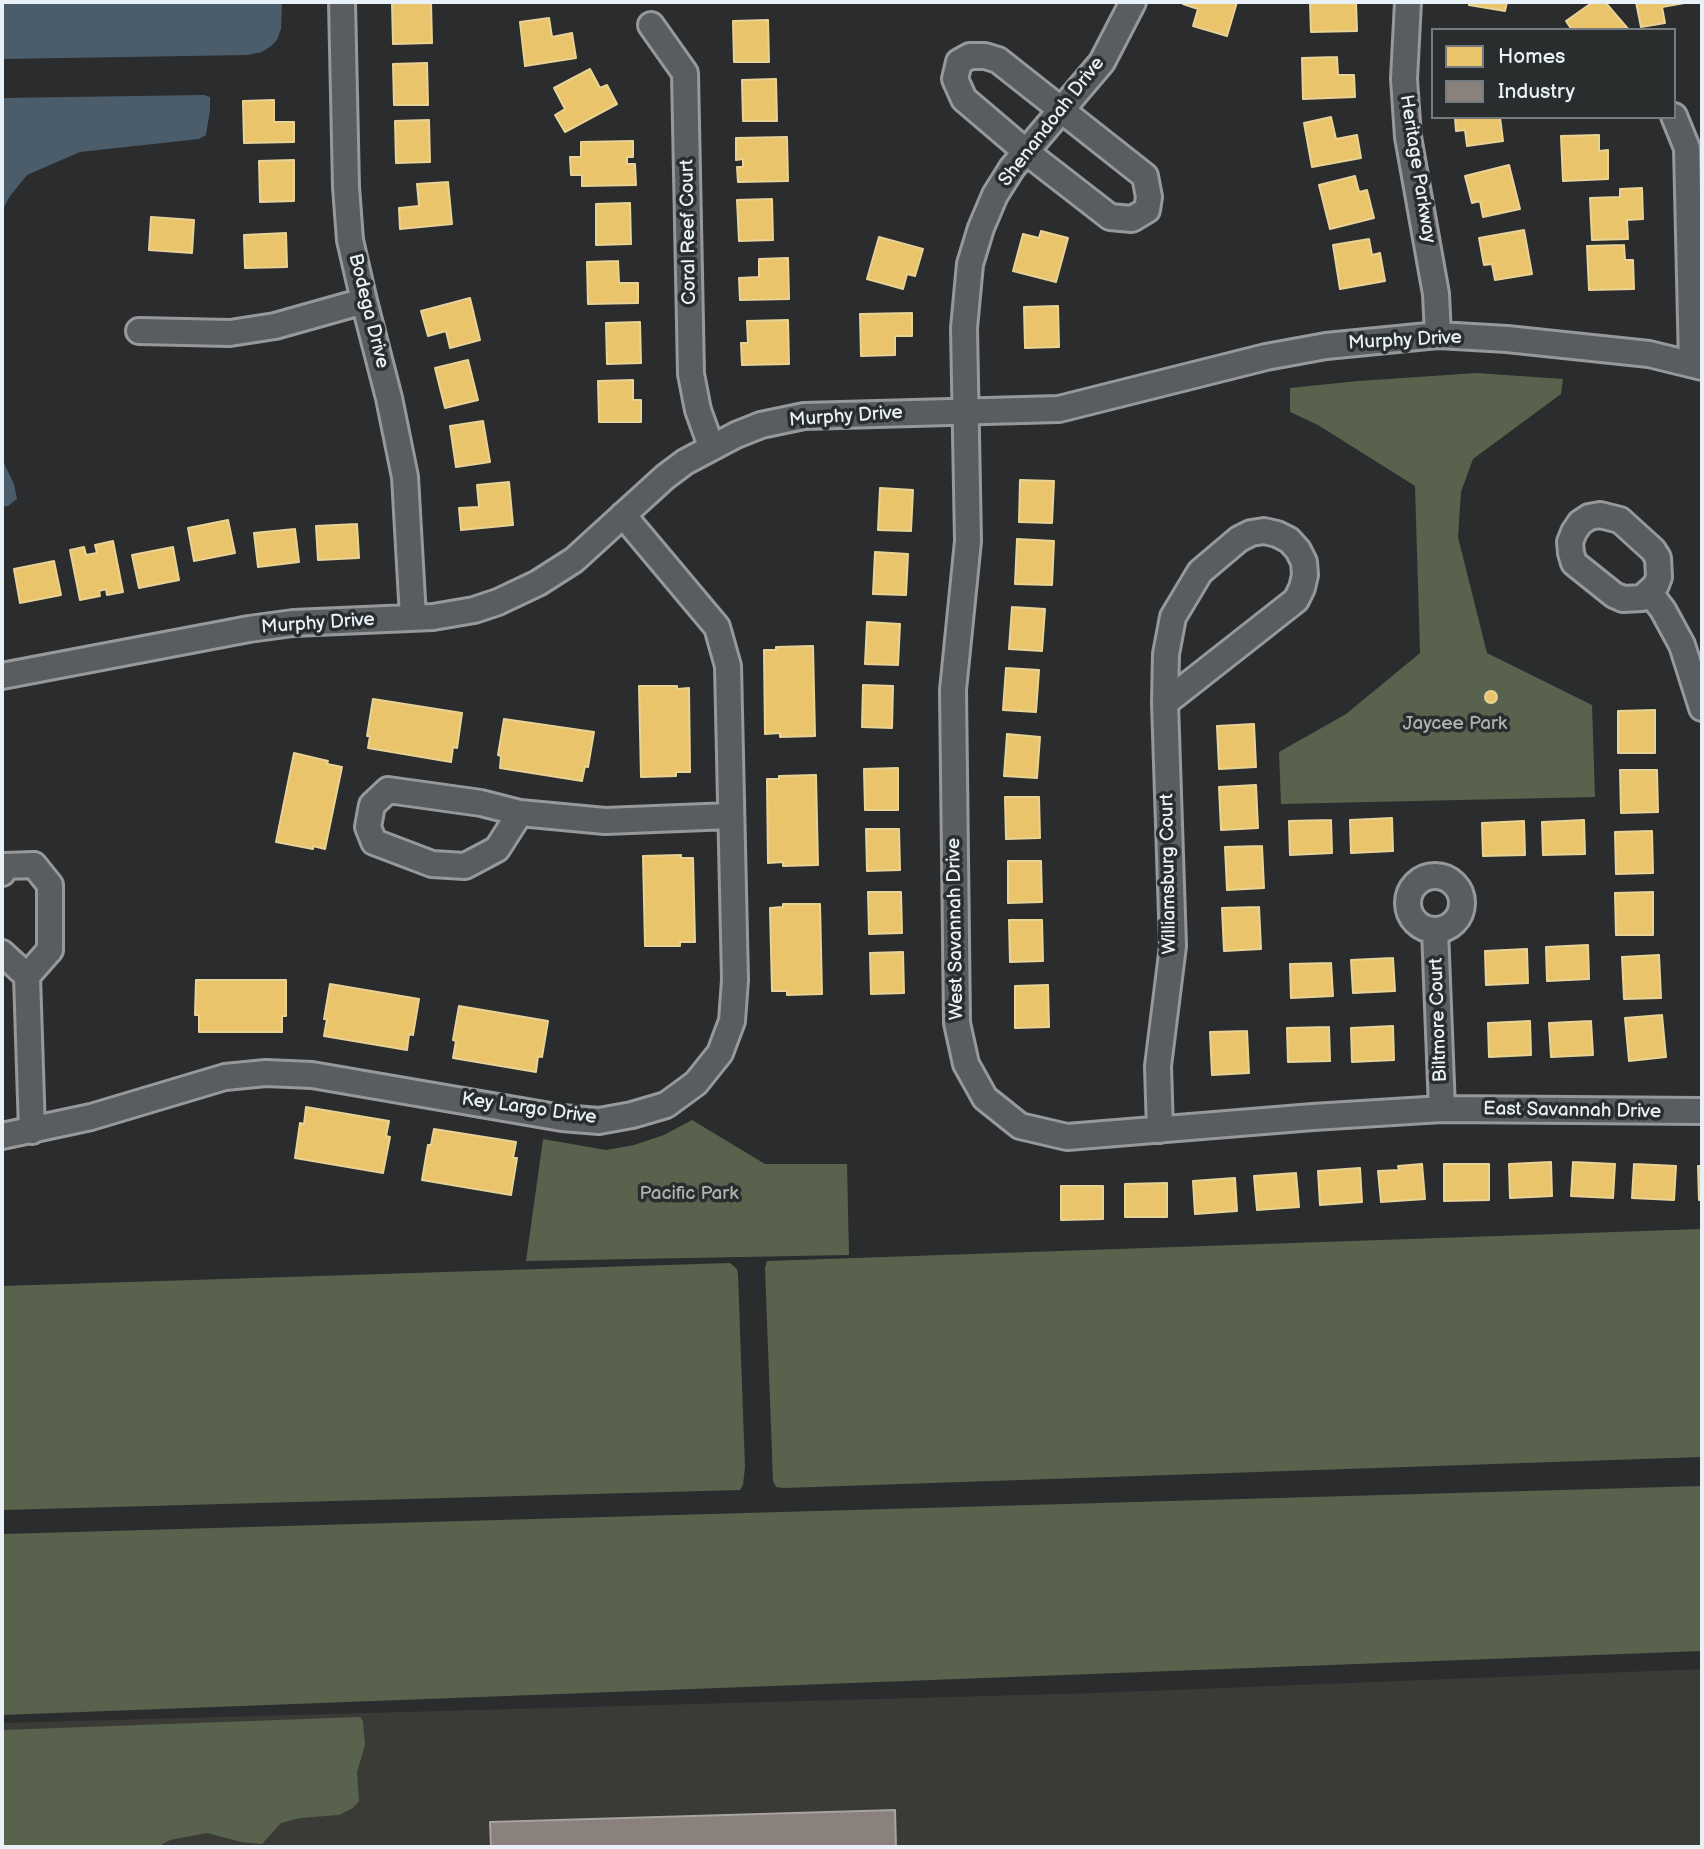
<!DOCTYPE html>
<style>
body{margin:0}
#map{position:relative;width:1704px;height:1849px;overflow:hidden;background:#2b2c2d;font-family:"Balsamiq Sans",sans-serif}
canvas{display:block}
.frame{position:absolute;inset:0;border:4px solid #e8f1f8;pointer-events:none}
.legend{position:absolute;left:1431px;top:28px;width:245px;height:91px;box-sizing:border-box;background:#2a2d2e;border:2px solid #767b7f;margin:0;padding:9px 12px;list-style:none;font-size:21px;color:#e8f1f8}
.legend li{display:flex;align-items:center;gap:14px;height:35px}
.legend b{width:35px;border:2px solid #767b7f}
</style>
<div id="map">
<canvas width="1704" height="1849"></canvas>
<div class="frame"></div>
<ul class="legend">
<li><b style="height:19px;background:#e9c46a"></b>Homes</li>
<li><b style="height:19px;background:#8a817c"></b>Industry</li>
</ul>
</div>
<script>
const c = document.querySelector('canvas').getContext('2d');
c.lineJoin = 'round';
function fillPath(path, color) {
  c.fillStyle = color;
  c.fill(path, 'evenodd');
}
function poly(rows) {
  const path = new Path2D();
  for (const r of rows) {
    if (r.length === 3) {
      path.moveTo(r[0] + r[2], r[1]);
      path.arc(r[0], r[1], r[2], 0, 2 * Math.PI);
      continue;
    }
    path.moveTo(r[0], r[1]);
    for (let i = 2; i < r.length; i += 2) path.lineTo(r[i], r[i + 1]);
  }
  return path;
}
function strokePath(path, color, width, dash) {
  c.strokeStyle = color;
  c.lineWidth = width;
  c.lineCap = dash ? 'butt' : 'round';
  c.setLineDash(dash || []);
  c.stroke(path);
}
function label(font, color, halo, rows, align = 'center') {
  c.font = font + ' "Balsamiq Sans",sans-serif';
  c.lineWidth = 7;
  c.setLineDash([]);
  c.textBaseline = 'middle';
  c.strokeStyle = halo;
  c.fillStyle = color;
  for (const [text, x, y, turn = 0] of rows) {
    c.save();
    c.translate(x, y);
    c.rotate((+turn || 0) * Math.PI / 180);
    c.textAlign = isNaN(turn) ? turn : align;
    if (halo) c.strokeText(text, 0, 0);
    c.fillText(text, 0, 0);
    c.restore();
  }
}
fillPath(poly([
 [1702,1669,1702,1847,2,1847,2,1723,1095,1693]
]), '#3a3a37');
fillPath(poly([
 [1477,373,1563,379,1561,394,1473,459,1461,492,1458,537,1487,653,1592,705,1595,797,1281,804,1279,752,1346,714,1420,653,1415,486,1318,425,1290,412,1290,388,1358,381],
 [692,1120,765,1164,847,1164,849,1255,526,1261,543,1139,606,1150,634,1145,664,1135],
 [1702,1229,1702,1457,784,1488,776,1487,773,1481,765,1268,767,1261],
 [730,1263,737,1269,738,1275,745,1467,743,1485,740,1490,2,1510,2,1286],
 [1702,1486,1702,1651,2,1715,2,1534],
 [360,1717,363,1721,365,1745,357,1772,359,1801,353,1808,339,1815,300,1818,281,1823,262,1844,241,1842,207,1833,170,1840,157,1847,2,1847,2,1730]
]), '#59624c');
fillPath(poly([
 [2,2,282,2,281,29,277,40,271,46,262,52,248,55,2,59],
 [204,95,210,97,210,110,206,135,199,139,80,152,27,175,10,196,2,211,2,98],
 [2,459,14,484,17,499,8,506,2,507]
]), '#4b5d6b');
const homes = poly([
 [431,2,432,43,393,44,392,3,431,2],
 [1184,2,1237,2,1227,36,1193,26,1198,9,1183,4,1184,2],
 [1310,2,1356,2,1357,31,1311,32,1310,2],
 [1469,2,1507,2,1505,11,1469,5,1469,2],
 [1593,2,1605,2,1629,30,1572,30,1566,21,1593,2],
 [1636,2,1690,2,1662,7,1665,23,1641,27,1636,2],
 [549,18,552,37,572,33,576,58,525,66,520,22,549,18],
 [768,20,769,62,734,62,733,21,768,20],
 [1337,57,1338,75,1354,75,1355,97,1303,99,1302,58,1337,57],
 [427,63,428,105,394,105,393,64,427,63],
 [590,69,600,88,607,85,617,104,565,132,555,115,565,109,554,88,590,69],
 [776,79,777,121,743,121,742,80,776,79],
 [274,100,274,122,294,122,294,142,244,143,243,101,274,100],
 [1331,117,1336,139,1357,135,1361,158,1312,167,1304,123,1331,117],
 [1455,117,1500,117,1503,141,1467,146,1465,130,1456,131,1455,117],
 [429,120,430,162,396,163,395,121,429,120],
 [1599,135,1599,151,1608,150,1608,179,1563,181,1561,136,1599,135],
 [787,137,788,181,738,182,737,167,743,167,743,159,736,160,736,138,787,137],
 [633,141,633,157,627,157,627,164,635,164,636,185,582,186,582,175,571,175,570,157,581,157,581,142,633,141],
 [294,160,294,201,260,202,259,161,294,160],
 [1509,165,1520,209,1483,217,1480,201,1472,203,1465,176,1509,165],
 [1355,176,1359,192,1367,190,1374,218,1330,229,1319,185,1355,176],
 [448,182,452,224,400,229,399,208,419,206,417,184,448,182],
 [1642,188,1643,219,1627,220,1628,239,1592,240,1590,198,1620,197,1620,189,1642,188],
 [772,199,773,240,739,241,737,200,772,199],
 [630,203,631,244,596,245,596,204,630,203],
 [151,217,194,220,192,253,149,250,151,217],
 [1524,230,1532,274,1495,280,1492,264,1484,265,1479,238,1524,230],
 [1041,231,1068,238,1056,282,1013,271,1023,234,1039,238,1041,231],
 [286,233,287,267,245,268,244,235,286,233],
 [879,237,923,249,915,276,907,274,903,289,867,279,879,237],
 [1369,239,1372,255,1380,253,1385,281,1340,289,1333,245,1369,239],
 [1624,245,1625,260,1633,260,1634,289,1589,290,1587,246,1624,245],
 [788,258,789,299,740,300,739,278,759,277,759,259,788,258],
 [618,261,619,283,638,283,638,303,588,304,587,262,618,261],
 [470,298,480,340,450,348,446,331,428,336,421,311,470,298],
 [1058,306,1059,347,1025,348,1024,307,1058,306],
 [912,313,912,336,895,336,895,355,861,356,860,314,912,313],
 [788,320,789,364,742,365,741,343,748,343,747,321,788,320],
 [640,322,641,363,607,364,606,323,640,322],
 [468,360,478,400,445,408,435,368,468,360],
 [633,380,633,400,641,400,641,422,599,422,598,381,633,380],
 [483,421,490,462,456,467,450,426,483,421],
 [1020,480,1054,481,1052,523,1019,522,1020,480],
 [509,482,513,525,461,530,459,508,479,507,477,485,509,482],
 [880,488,913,490,911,531,878,530,880,488],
 [228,520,235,553,194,561,188,528,228,520],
 [357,524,359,558,318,560,316,526,357,524],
 [295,529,299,562,258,567,254,533,295,529],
 [1017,539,1054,541,1052,585,1015,584,1017,539],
 [113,541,123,592,107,595,106,589,99,591,100,596,80,600,70,550,84,547,86,555,97,553,95,545,113,541],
 [173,547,179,580,139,588,132,555,173,547],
 [875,552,908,554,906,595,873,594,875,552],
 [54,561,61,595,20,603,14,569,54,561],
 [1012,607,1045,609,1042,651,1009,649,1012,607],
 [867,622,900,624,898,665,865,664,867,622],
 [813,646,815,736,780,737,780,733,765,734,764,650,776,650,776,647,813,646],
 [1006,668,1039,670,1036,712,1003,710,1006,668],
 [863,685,893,686,892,728,862,727,863,685],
 [639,686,677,686,677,689,689,688,690,772,676,772,676,776,641,777,639,686],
 [1491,697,6],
 [373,699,462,713,457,748,453,747,451,762,368,748,370,736,367,736,373,699],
 [1655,710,1655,753,1618,753,1618,711,1655,710],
 [504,719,594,732,588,767,585,766,582,781,500,768,501,756,498,755,504,719],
 [1254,724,1256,767,1219,769,1217,726,1254,724],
 [1007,734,1040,737,1037,778,1004,776,1007,734],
 [294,753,328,761,327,764,342,767,325,849,313,846,313,849,276,842,294,753],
 [898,768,898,810,865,810,864,769,898,768],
 [1620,770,1657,770,1658,812,1621,813,1620,770],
 [816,775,818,865,783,866,783,862,768,863,767,779,779,779,779,776,816,775],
 [1256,785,1258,828,1221,830,1219,787,1256,785],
 [1005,797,1039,797,1040,838,1006,839,1005,797],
 [1392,818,1393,851,1351,853,1350,820,1392,818],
 [1331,820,1332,853,1290,855,1289,821,1331,820],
 [1584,820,1585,854,1543,855,1542,822,1584,820],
 [1524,821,1525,855,1483,856,1482,823,1524,821],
 [866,829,899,829,900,870,867,871,866,829],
 [1652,831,1653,873,1616,874,1615,832,1652,831],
 [1262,846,1264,888,1227,890,1225,847,1262,846],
 [681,855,681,858,693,858,695,942,680,942,680,946,645,946,643,856,681,855],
 [1008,861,1041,861,1042,902,1008,903,1008,861],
 [868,892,901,892,902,933,869,934,868,892],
 [1653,892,1653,935,1616,935,1615,893,1653,892],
 [783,904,820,904,822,994,787,995,787,991,772,991,770,908,783,907,783,904],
 [1259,907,1261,949,1224,951,1222,908,1259,907],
 [1009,920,1042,920,1043,961,1010,962,1009,920],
 [1588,945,1589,979,1547,981,1546,947,1588,945],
 [1527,949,1528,983,1486,985,1485,951,1527,949],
 [903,952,904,993,871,994,870,953,903,952],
 [1659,955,1661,998,1624,999,1622,957,1659,955],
 [1393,958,1395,991,1353,993,1351,960,1393,958],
 [1331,963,1333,996,1291,998,1290,964,1331,963],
 [196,980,286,980,286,1016,282,1016,282,1032,199,1032,199,1015,195,1015,196,980],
 [330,984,419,999,413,1035,409,1034,407,1050,324,1036,327,1019,324,1019,330,984],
 [1048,985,1049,1027,1015,1028,1015,986,1048,985],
 [459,1006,548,1021,542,1057,538,1056,536,1072,453,1058,456,1041,453,1040,459,1006],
 [1662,1015,1666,1057,1629,1061,1625,1018,1662,1015],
 [1530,1021,1531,1055,1489,1057,1488,1023,1530,1021],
 [1591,1021,1593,1055,1551,1057,1549,1023,1591,1021],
 [1393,1026,1394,1060,1352,1062,1351,1028,1393,1026],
 [1329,1027,1330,1061,1288,1062,1287,1028,1329,1027],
 [1247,1031,1249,1073,1212,1075,1210,1032,1247,1031],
 [306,1107,389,1121,386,1136,390,1137,383,1173,295,1158,300,1123,304,1124,306,1107],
 [434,1129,516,1142,513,1158,517,1158,511,1195,422,1180,428,1145,431,1145,434,1129],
 [1551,1162,1552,1196,1510,1198,1509,1164,1551,1162],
 [1573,1162,1615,1164,1613,1198,1571,1196,1573,1162],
 [1422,1164,1425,1199,1381,1202,1378,1171,1399,1170,1398,1166,1422,1164],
 [1444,1164,1489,1164,1489,1200,1444,1201,1444,1164],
 [1634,1164,1676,1166,1674,1200,1632,1198,1634,1164],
 [1698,1166,1702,1166,1702,1200,1699,1200,1698,1166],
 [1360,1168,1362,1202,1320,1205,1318,1171,1360,1168],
 [1296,1173,1299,1207,1257,1210,1254,1176,1296,1173],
 [1235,1178,1237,1211,1195,1214,1193,1181,1235,1178],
 [1167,1183,1167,1217,1125,1217,1125,1184,1167,1183],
 [1061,1186,1103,1186,1103,1219,1061,1220,1061,1186]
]);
fillPath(homes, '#e9c46a');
strokePath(homes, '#e9d295', 2);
const industry = poly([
 [895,1810,896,1847,491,1847,490,1822,895,1810]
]);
fillPath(industry, '#8a817c');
strokePath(industry, '#a6a3a1', 2);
const minor = poly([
 [342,2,346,187,350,240,364,301,389,398,405,477,413,617],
 [1133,2,1102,62,1012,168,995,195,981,228,970,264,964,328,968,541,953,690,957,1023,966,1064,985,1098,1020,1126,1067,1137,1313,1117,1442,1109,1702,1111],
 [1408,2,1404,79,1408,137,1436,294,1438,335],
 [651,25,685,73,691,374,698,410,711,446],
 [970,56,985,56,998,60,1145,176,1149,197,1147,210,1132,219,1110,217,1025,151,964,99,955,79,959,62,970,56],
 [1674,116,1687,148,1692,364],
 [139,331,230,333,275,326,364,301],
 [1600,515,1620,520,1653,550,1658,558,1659,577,1656,585,1642,598,1623,599,1614,595,1574,563,1571,553,1570,542,1574,532,1580,523,1589,517,1600,515],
 [1650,593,1663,610,1682,645,1702,708],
 [2,676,249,629,293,623,433,617,474,610,498,602,538,583,574,560,665,477,685,462,736,435,761,425,804,416,1059,409,1266,357,1326,346,1438,335,1507,339,1649,354,1702,367],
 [520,813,497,849,465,866,432,864,374,842,368,827,372,805,388,790,481,803,520,813,605,821,731,816],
 [2,873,5,866,34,865,50,885,50,950,27,976,32,1131],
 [1435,903,27],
 [1435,930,1442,1109],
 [2,953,27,976],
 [1160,1130,1158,1066,1173,946,1165,703,1166,654,1173,617,1200,572,1239,539,1251,533,1264,531,1277,534,1289,540,1298,550,1304,562,1305,575,1302,588,1296,600,1165,703],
 [2,1136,91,1117,225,1077,266,1073,312,1075,562,1118,599,1121,632,1115,666,1105,696,1083,720,1053,732,1021,735,980,728,666,717,627,623,515]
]);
strokePath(minor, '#96989a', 30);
strokePath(minor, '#5a5d60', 24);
label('19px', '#e8f1f8', '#2a2d2e', [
 ["Shenandoah Drive",1052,122,-52],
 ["Heritage Parkway",1417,169,81],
 ["Coral Reef Court",689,232,-91],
 ["Bodega Drive",368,311,76],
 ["Murphy Drive",1405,341,-3],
 ["Murphy Drive",846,417,-4],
 ["Murphy Drive",318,624,-4],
 ["Williamsburg Court",1169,874,-91],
 ["West Savannah Drive",956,929,-91],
 ["Biltmore Court",1439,1020,-92],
 ["Key Largo Drive",529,1109,8],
 ["East Savannah Drive",1572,1111,1]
]);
label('19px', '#abb4ad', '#2a2d2e', [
 ["Jaycee Park",1455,724],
 ["Pacific Park",689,1194]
]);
</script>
